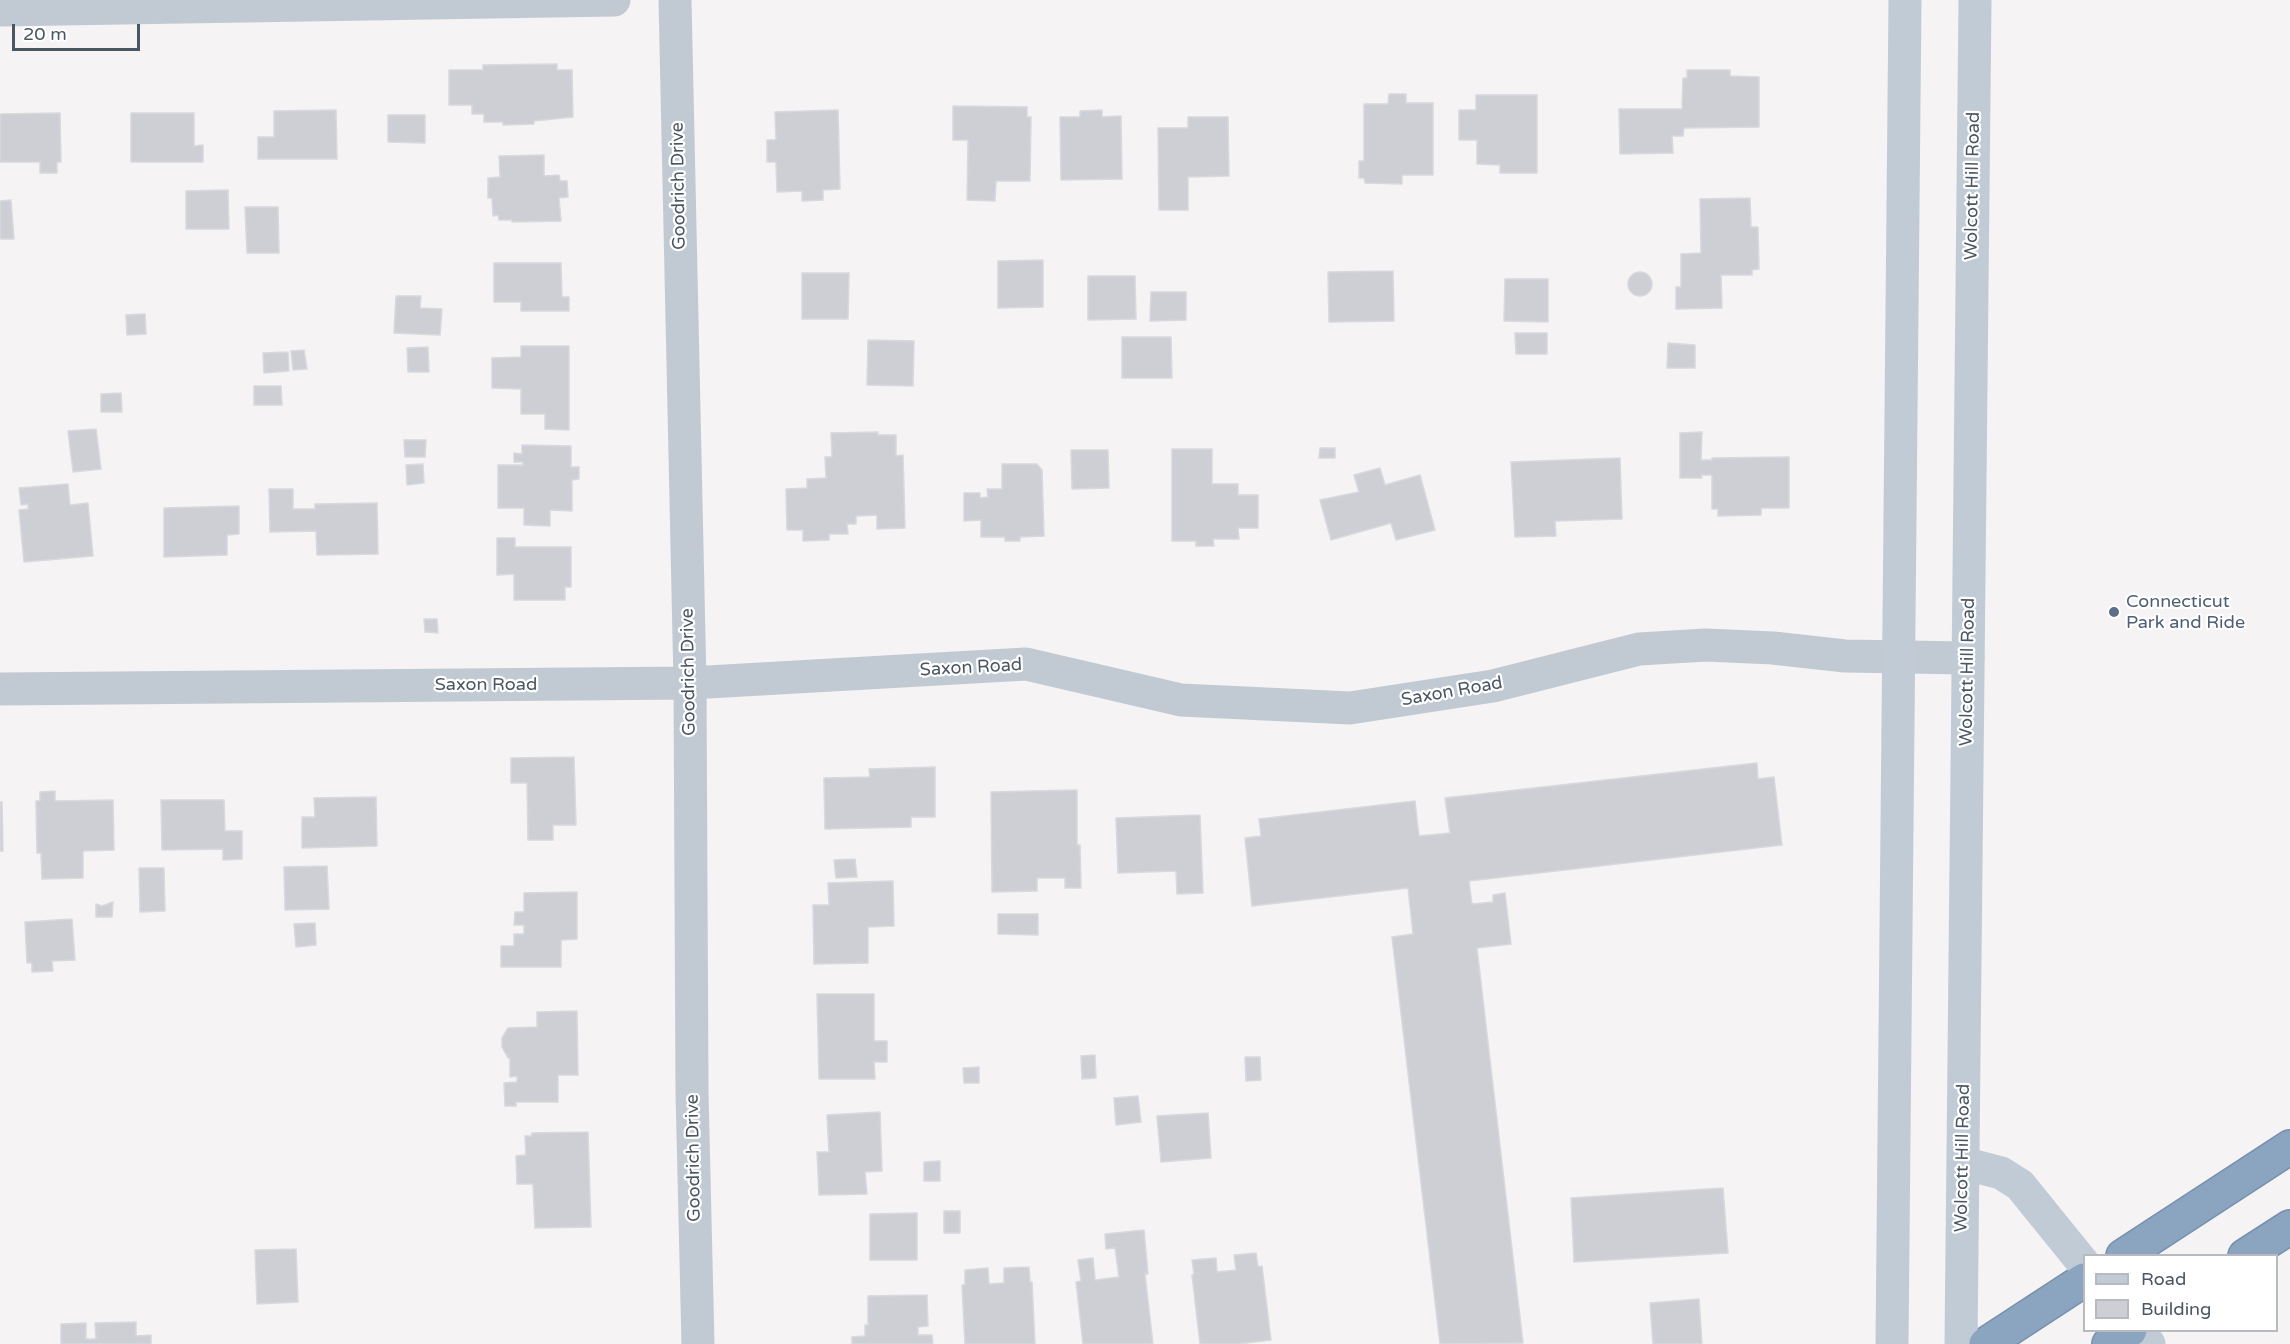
<!DOCTYPE html>
<style>
body{margin:0}
#map{position:relative;width:2290px;height:1344px;overflow:hidden;background:#f5f3f3;font-family:"Varela Round",sans-serif}
canvas{display:block}
.legend{position:absolute;left:2083px;top:1254px;width:195px;height:78px;box-sizing:border-box;background:#fff;border:2px solid #b7bbc0;margin:0;padding:8px 10px;list-style:none;font-size:18px;color:#4a5661}
.legend li{display:flex;align-items:center;gap:12px;height:30px}
.legend b{width:30px;border:2px solid #b7bbc0}
.scale{position:absolute;left:12px;top:24px;width:128px;height:27px;box-sizing:border-box;border:3px solid #4a5661;border-top:0;padding-left:8px;font-size:18px;line-height:21px;white-space:nowrap;color:#4a5661;-webkit-text-stroke:4px #fff;paint-order:stroke}
</style>
<div id="map">
<canvas width="2290" height="1344"></canvas>
<ul class="legend">
<li><b style="height:8px;background:#c1cbd6"></b>Road</li>
<li><b style="height:16px;background:#cdcfd5"></b>Building</li>
</ul>
<div class="scale">20 m</div>
</div>
<script>
const c = document.querySelector('canvas').getContext('2d');
c.lineJoin = 'round';
function fillPath(path, color) {
  c.fillStyle = color;
  c.fill(path, 'evenodd');
}
function poly(rows) {
  const path = new Path2D();
  for (const r of rows) {
    if (r.length === 3) {
      path.moveTo(r[0] + r[2], r[1]);
      path.arc(r[0], r[1], r[2], 0, 2 * Math.PI);
      continue;
    }
    path.moveTo(r[0], r[1]);
    for (let i = 2; i < r.length; i += 2) path.lineTo(r[i], r[i + 1]);
  }
  return path;
}
function strokePath(path, color, width, dash) {
  c.strokeStyle = color;
  c.lineWidth = width;
  c.lineCap = dash ? 'butt' : 'round';
  c.setLineDash(dash || []);
  c.stroke(path);
}
function label(font, color, halo, rows, align = 'center') {
  c.font = font + ' "Varela Round",sans-serif';
  c.lineWidth = 4.5;
  c.setLineDash([]);
  c.textBaseline = 'middle';
  c.strokeStyle = halo;
  c.fillStyle = color;
  for (const [text, x, y, turn = 0] of rows) {
    c.save();
    c.translate(x, y);
    c.rotate((+turn || 0) * Math.PI / 180);
    c.textAlign = isNaN(turn) ? turn : align;
    if (halo) c.strokeText(text, 0, 0);
    c.fillText(text, 0, 0);
    c.restore();
  }
}
const building = poly([
 [557,64,557,70,572,70,573,117,534,121,534,124,503,125,503,122,484,122,484,114,472,114,472,105,449,105,449,70,483,70,483,65,557,64],
 [1687,70,1730,70,1730,76,1759,77,1759,127,1684,128,1683,136,1672,136,1673,153,1620,154,1619,109,1682,109,1683,78,1687,78,1687,70],
 [1389,94,1406,94,1406,103,1433,103,1433,175,1402,175,1402,184,1365,183,1364,178,1359,178,1359,161,1364,161,1364,104,1388,104,1389,94],
 [1476,95,1537,95,1537,173,1500,173,1500,165,1477,164,1477,140,1459,140,1459,110,1476,110,1476,95],
 [953,106,1027,107,1027,117,1031,117,1030,181,996,181,995,201,967,200,968,140,953,140,953,106],
 [336,110,337,159,258,159,258,137,274,137,274,111,336,110],
 [838,110,840,189,823,190,823,200,802,201,802,191,777,192,776,162,767,162,767,140,776,140,775,112,838,110],
 [1102,110,1102,117,1121,116,1122,179,1061,180,1060,117,1080,117,1080,111,1102,110],
 [60,113,61,162,57,162,57,173,40,173,40,162,0,162,0,114,60,113],
 [131,113,194,113,194,146,203,145,203,162,131,162,131,113],
 [388,115,425,115,425,143,388,142,388,115],
 [1188,117,1228,117,1229,176,1188,177,1188,210,1159,210,1158,128,1188,128,1188,117],
 [544,155,544,176,559,175,560,181,567,181,568,197,559,198,561,221,512,222,512,220,499,220,498,215,493,216,492,198,488,198,488,178,500,177,499,156,544,155],
 [228,190,229,229,186,229,186,191,228,190],
 [1750,198,1751,227,1758,227,1759,269,1752,270,1752,275,1721,275,1722,308,1676,309,1676,287,1681,287,1681,254,1701,253,1700,199,1750,198],
 [11,200,14,239,0,239,0,201,11,200],
 [245,207,278,207,279,253,247,253,245,207],
 [1043,260,1043,307,998,308,998,261,1043,260],
 [494,263,561,263,562,297,569,297,569,311,521,311,521,302,494,302,494,263],
 [1393,271,1394,321,1329,322,1328,272,1393,271],
 [1640,284,12],
 [802,273,849,273,848,319,802,319,802,273],
 [1088,276,1135,276,1136,319,1088,320,1088,276],
 [1505,279,1548,279,1548,322,1504,321,1505,279],
 [1151,292,1186,292,1186,320,1150,321,1151,292],
 [396,296,421,296,420,308,442,309,440,335,394,333,396,296],
 [145,314,146,334,127,335,126,315,145,314],
 [1515,333,1547,333,1547,354,1516,354,1515,333],
 [1122,337,1171,337,1172,378,1122,378,1122,337],
 [868,340,914,341,913,386,867,385,868,340],
 [1668,343,1695,345,1695,368,1667,368,1668,343],
 [521,346,569,346,569,430,545,429,545,414,521,414,521,389,492,388,492,358,521,357,521,346],
 [428,347,429,372,408,372,407,348,428,347],
 [304,350,307,369,293,370,291,351,304,350],
 [288,352,289,371,264,373,263,353,288,352],
 [254,386,281,386,282,405,254,405,254,386],
 [121,393,122,412,101,412,101,394,121,393],
 [96,429,101,469,73,472,68,431,96,429],
 [878,432,878,435,896,435,896,456,903,455,905,528,877,529,877,515,856,516,856,524,847,524,848,534,829,534,829,540,803,541,803,530,787,530,786,489,807,488,807,479,826,478,825,457,832,457,831,433,878,432],
 [1702,432,1701,460,1712,460,1712,458,1789,457,1789,508,1761,508,1761,515,1718,516,1718,509,1712,509,1712,475,1701,475,1702,478,1680,478,1680,433,1702,432],
 [404,440,426,440,425,457,405,457,404,440],
 [522,445,571,446,571,467,579,467,579,479,572,480,572,511,550,510,550,526,524,525,524,508,498,508,498,465,523,465,523,462,514,462,514,453,522,454,522,445],
 [1320,448,1335,448,1335,458,1319,458,1320,448],
 [1172,449,1212,449,1212,484,1238,484,1238,495,1258,495,1258,528,1238,528,1239,539,1213,539,1214,546,1196,546,1196,541,1172,541,1172,449],
 [1071,450,1108,450,1109,488,1072,489,1071,450],
 [1620,458,1622,519,1555,521,1556,536,1515,537,1511,462,1620,458],
 [423,464,424,483,407,485,406,465,423,464],
 [1002,464,1037,464,1042,470,1044,536,1020,537,1020,541,1005,541,1005,537,981,537,981,520,964,521,964,493,980,493,980,498,988,497,987,489,1002,489,1002,464],
 [1380,468,1385,485,1420,475,1435,530,1396,540,1391,523,1331,540,1320,500,1359,492,1354,475,1380,468],
 [68,484,70,505,88,503,93,556,24,562,19,510,28,509,28,504,21,505,19,488,68,484],
 [269,489,293,489,293,509,315,509,315,504,377,503,378,554,317,555,316,531,270,532,269,489],
 [239,506,239,534,227,535,227,555,164,557,164,508,239,506],
 [497,538,515,538,515,547,571,547,571,587,565,587,565,600,514,600,514,574,497,575,497,538],
 [424,619,437,619,438,633,425,632,424,619],
 [574,757,576,825,553,825,553,840,528,840,527,783,511,783,511,758,574,757],
 [1757,763,1758,779,1774,777,1782,845,1469,881,1472,904,1493,902,1493,895,1505,893,1511,944,1477,948,1523,1343,1440,1344,1392,937,1413,934,1408,888,1252,906,1245,838,1261,836,1259,819,1415,801,1419,836,1450,833,1445,798,1757,763],
 [935,767,935,817,911,817,911,827,825,829,824,778,870,777,869,769,935,767],
 [1077,790,1077,845,1080,845,1081,888,1065,888,1065,878,1037,878,1037,891,992,892,991,792,1077,790],
 [55,791,55,801,113,800,114,850,83,851,83,878,42,879,41,853,37,853,36,801,40,801,40,792,55,791],
 [376,797,377,846,302,848,302,817,315,817,314,798,376,797],
 [161,800,224,800,225,831,242,831,242,859,223,860,223,849,162,850,161,800],
 [0,802,2,802,3,851,0,851,0,802],
 [1200,815,1203,893,1177,894,1176,871,1118,873,1116,818,1200,815],
 [855,859,857,877,836,878,834,860,855,859],
 [327,866,329,909,285,910,284,867,327,866],
 [139,868,164,868,165,911,140,912,139,868],
 [893,881,894,926,868,927,868,963,814,964,813,905,829,905,828,883,893,881],
 [577,892,577,939,561,940,561,967,501,967,501,946,514,946,514,934,524,934,524,925,514,925,515,912,524,912,524,893,577,892],
 [113,902,112,917,96,917,96,904,102,906,113,902],
 [998,914,1038,914,1038,935,998,934,998,914],
 [72,919,75,960,52,961,53,971,32,972,32,963,27,963,25,922,72,919],
 [315,923,316,945,296,947,294,924,315,923],
 [817,994,874,994,874,1041,887,1041,887,1062,874,1062,875,1079,819,1079,817,994],
 [577,1011,578,1075,558,1075,558,1102,516,1102,516,1106,505,1106,504,1083,517,1082,517,1076,510,1077,510,1058,508,1058,502,1047,502,1038,508,1028,537,1027,537,1012,577,1011],
 [1095,1055,1096,1078,1082,1079,1081,1056,1095,1055],
 [1245,1057,1260,1057,1261,1080,1246,1081,1245,1057],
 [979,1067,979,1083,964,1083,963,1068,979,1067],
 [1138,1096,1141,1122,1116,1125,1114,1098,1138,1096],
 [880,1112,882,1171,865,1172,867,1194,819,1195,817,1152,829,1152,827,1115,880,1112],
 [1208,1113,1211,1158,1161,1162,1157,1116,1208,1113],
 [588,1132,591,1227,535,1228,533,1184,517,1184,516,1156,526,1155,525,1136,532,1136,532,1133,588,1132],
 [940,1161,940,1181,924,1181,924,1162,940,1161],
 [1723,1188,1728,1253,1574,1262,1571,1198,1723,1188],
 [944,1211,960,1211,960,1233,944,1233,944,1211],
 [917,1213,917,1260,870,1260,870,1214,917,1213],
 [1144,1230,1148,1274,1145,1274,1153,1344,1083,1344,1076,1282,1081,1281,1078,1260,1093,1258,1095,1280,1119,1277,1115,1248,1106,1249,1105,1234,1144,1230],
 [296,1249,298,1302,257,1304,255,1250,296,1249],
 [1256,1253,1258,1267,1262,1266,1271,1340,1238,1344,1200,1344,1192,1275,1194,1274,1192,1260,1216,1258,1217,1272,1236,1270,1234,1255,1256,1253],
 [1029,1267,1030,1282,1032,1282,1035,1344,965,1344,962,1285,965,1285,965,1270,988,1268,989,1284,1004,1283,1004,1268,1029,1267],
 [927,1295,928,1326,918,1327,918,1335,932,1335,933,1344,852,1344,852,1337,865,1336,865,1325,868,1325,868,1296,927,1295],
 [1699,1299,1702,1344,1653,1344,1650,1303,1699,1299],
 [136,1322,136,1336,151,1335,151,1344,61,1344,61,1324,86,1323,86,1339,96,1339,95,1323,136,1322]
]);
fillPath(building, '#cdcfd5');
strokePath(building, '#d7d9de', 1.5);
const highway = poly([
 [2123,1256,2290,1147],
 [2245,1256,2290,1227],
 [1986,1344,2084,1280],
 [2109,1344,2130,1330]
]);
strokePath(highway, '#7690ad', 36);
strokePath(poly([
 [675,0,690,683,692,1092,698,1344],
 [0,10,614,0],
 [0,689,690,683,1026,664,1181,700,1350,708,1493,686,1639,649,1706,645,1773,648,1845,656,1968,658]
]), '#c1cad2', 33);
strokePath(poly([
 [1963,1163,2001,1173,2020,1185,2084,1264],
 [2138,1330,2149,1344],
 [1892,1344,1905,0],
 [1961,1344,1975,0]
]), '#c1cbd6', 33);
strokePath(highway, '#8ba5c1', 33);
for (const [x, y, r, color] of [
 [2114,612,6,"#5c6f8a"]
]) {
  const dot = new Path2D();
  dot.arc(x, y, r, 0, 2 * Math.PI);
  c.fillStyle = color;
  c.fill(dot);
  strokePath(dot, '#fff', 2);
}
label('18px', '#4a5661', '#fff', [
 ["Goodrich Drive",679,186,-91],
 ["Wolcott Hill Road",1973,186,-89],
 ["Saxon Road",971,668,-3],
 ["Goodrich Drive",689,672,-91],
 ["Wolcott Hill Road",1968,672,-89],
 ["Saxon Road",486,685],
 ["Saxon Road",1452,692,-10],
 ["Goodrich Drive",694,1158,-91],
 ["Wolcott Hill Road",1963,1158,-89]
]);
label('18px', '#4e5e75', '#fff', [
 ["Connecticut",2126,602],
 ["Park and Ride",2126,623]
], 'left');
</script>
